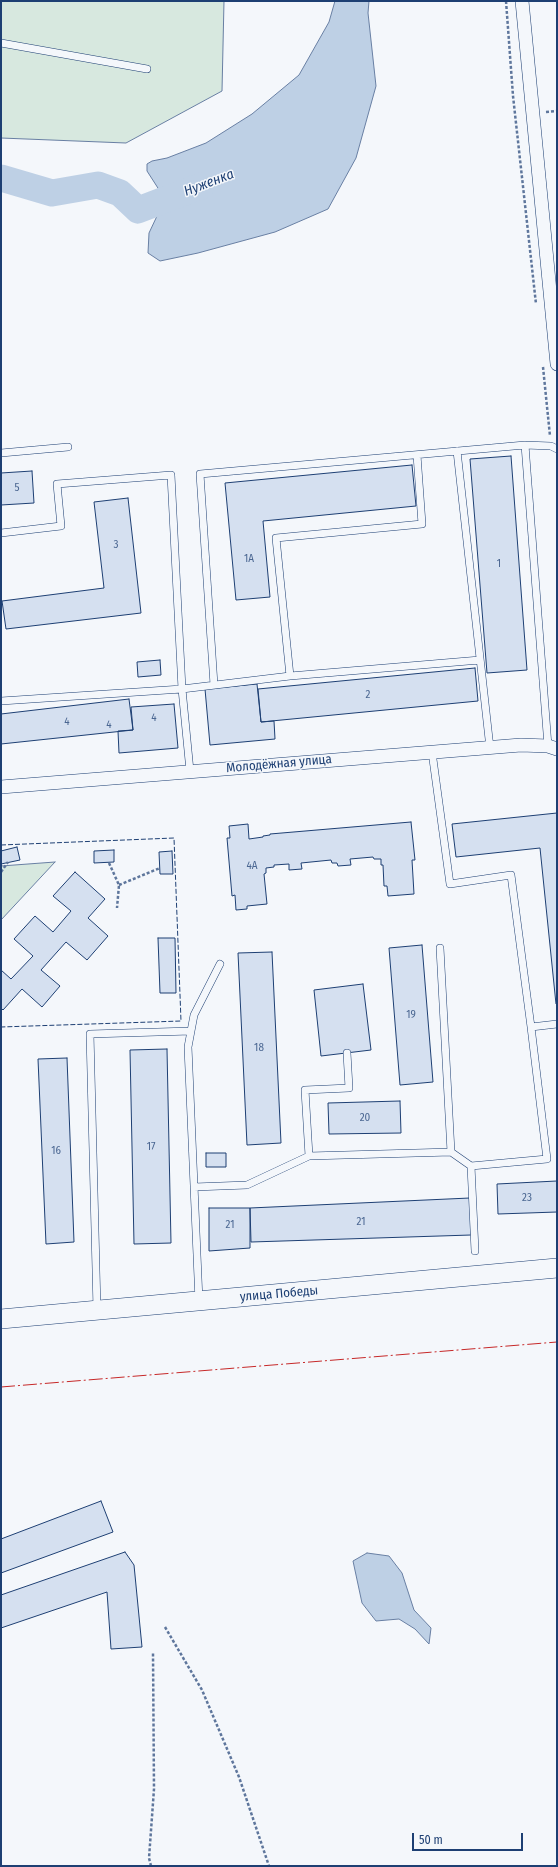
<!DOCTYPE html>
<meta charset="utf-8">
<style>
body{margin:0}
#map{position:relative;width:558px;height:1867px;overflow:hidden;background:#f4f7fb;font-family:"Fira Sans Condensed",sans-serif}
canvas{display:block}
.frame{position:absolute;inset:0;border:2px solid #1d3f73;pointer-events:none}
.scale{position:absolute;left:412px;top:1833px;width:111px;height:18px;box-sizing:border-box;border:2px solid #1d3f73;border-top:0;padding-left:5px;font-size:12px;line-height:14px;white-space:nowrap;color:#1d3f73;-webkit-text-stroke:3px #f4f7fb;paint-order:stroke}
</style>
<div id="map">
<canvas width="558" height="1867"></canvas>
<div class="frame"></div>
<div class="scale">50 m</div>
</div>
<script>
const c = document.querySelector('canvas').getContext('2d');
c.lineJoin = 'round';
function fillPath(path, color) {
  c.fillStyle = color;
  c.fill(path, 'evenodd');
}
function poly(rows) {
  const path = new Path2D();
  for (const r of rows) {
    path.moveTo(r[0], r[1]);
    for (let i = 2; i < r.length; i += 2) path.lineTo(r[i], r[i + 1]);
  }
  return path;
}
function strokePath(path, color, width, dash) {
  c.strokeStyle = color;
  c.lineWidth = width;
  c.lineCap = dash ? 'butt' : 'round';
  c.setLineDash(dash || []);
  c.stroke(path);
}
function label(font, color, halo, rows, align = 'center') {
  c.font = font + ' "Fira Sans Condensed",sans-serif';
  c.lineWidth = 3;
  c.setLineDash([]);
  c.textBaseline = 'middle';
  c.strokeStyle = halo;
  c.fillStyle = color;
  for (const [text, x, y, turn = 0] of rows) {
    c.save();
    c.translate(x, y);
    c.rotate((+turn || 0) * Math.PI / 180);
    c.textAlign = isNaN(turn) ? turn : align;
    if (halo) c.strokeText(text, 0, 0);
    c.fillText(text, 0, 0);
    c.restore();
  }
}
const green = poly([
 [1,1,224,1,222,91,126,143,1,138,1,1],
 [55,862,1,920,1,866,55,862]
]);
fillPath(green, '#d7e8df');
strokePath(green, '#687fa3', 1);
const water = poly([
 [335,1,369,1,368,13,376,86,356,158,328,209,275,232,198,253,160,261,148,253,149,233,165,199,147,171,147,164,152,161,167,158,206,143,252,114,299,75,329,22,335,1],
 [367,1553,389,1556,402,1573,414,1610,431,1628,429,1644,415,1629,399,1619,376,1621,362,1603,353,1561,367,1553]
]);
fillPath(water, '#bed0e5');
strokePath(water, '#687fa3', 1);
strokePath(poly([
 [1,178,52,193,98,185,120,193,138,210,201,186]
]), '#bed0e5', 27);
const building = poly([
 [511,456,527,670,487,673,470,459,511,456],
 [412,465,416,506,263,521,270,597,236,600,225,483,412,465],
 [32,471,34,503,1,505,1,473,32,471],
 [128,498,141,613,6,629,2,601,104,588,94,502,128,498],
 [160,660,161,675,138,677,137,662,160,660],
 [475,668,478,701,261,722,258,689,475,668],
 [257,684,261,722,274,721,275,739,210,745,205,689,257,684],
 [129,699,133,730,1,744,1,714,129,699],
 [174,704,178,748,119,753,118,731,133,730,131,707,174,704],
 [557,813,557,1004,556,1004,540,848,456,857,452,824,557,813],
 [411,822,415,860,412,860,414,894,388,896,387,886,384,886,383,865,381,865,381,859,374,859,373,857,350,859,351,865,338,866,337,863,332,863,331,860,301,863,302,869,289,870,289,864,274,865,274,867,266,868,266,873,264,874,267,904,247,906,247,909,236,910,235,895,232,896,227,838,230,838,229,826,248,824,249,839,263,837,263,836,270,835,270,834,411,822],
 [17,847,20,860,1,864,1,851,17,847],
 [114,850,114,862,94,863,94,851,114,850],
 [172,851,173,874,160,874,159,852,172,851],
 [75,872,105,899,88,918,108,936,87,960,66,942,41,970,60,986,42,1007,22,989,3,1010,1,1008,1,970,11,979,33,956,14,939,35,916,53,932,71,911,53,896,75,872],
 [158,938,175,938,176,993,160,993,158,938],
 [422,945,433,1082,400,1085,389,948,422,945],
 [272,952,281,1143,247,1145,238,953,272,952],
 [363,984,371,1050,321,1056,314,990,363,984],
 [167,1049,171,1243,134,1244,130,1050,167,1049],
 [67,1058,74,1242,46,1244,38,1059,67,1058],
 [400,1101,401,1133,329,1134,328,1103,400,1101],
 [206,1153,226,1153,226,1167,206,1167,206,1153],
 [557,1181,557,1212,498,1214,497,1184,557,1181],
 [470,1198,471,1235,251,1242,250,1208,470,1198],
 [209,1208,250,1208,250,1248,209,1251,209,1208],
 [101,1501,113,1532,1,1573,1,1539,101,1501],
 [125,1552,134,1565,142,1647,111,1649,107,1592,1,1628,1,1595,125,1552]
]);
fillPath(building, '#d5e0f0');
strokePath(building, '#1d3f73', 1);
const lane = poly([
 [1,43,147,69],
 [525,445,548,746],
 [457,451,490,748],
 [1,453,68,447],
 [1,533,61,526,57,484,171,475,182,689,190,771],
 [290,676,276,538,422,524,417,455],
 [214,685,200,474,525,445,551,446,557,449],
 [1,701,182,689,290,676,480,660],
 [432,752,450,884,511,875,531,1027,557,1024],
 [440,948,451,1152],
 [309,1156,305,1090,349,1088,347,1053],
 [194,1187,247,1185,309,1156,451,1152,471,1166],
 [475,1251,471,1166,547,1159,531,1027],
 [199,1301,188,1047,194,1015,220,964],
 [97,1309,90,1034,191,1031]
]);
const street = poly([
 [522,1,557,364],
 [1,787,521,745,548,746,557,749]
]);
const secondary = poly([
 [1,1319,557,1268]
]);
strokePath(lane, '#1d3f73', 8);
strokePath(street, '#1d3f73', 14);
strokePath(secondary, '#1d3f73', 20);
strokePath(poly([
 [506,1,513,96,536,304],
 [546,112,557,111],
 [543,367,550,436],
 [109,863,119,885,117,908],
 [1,872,8,862],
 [119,885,160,868],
 [165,1627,202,1690,239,1777,269,1866],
 [151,1866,149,1858,154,1789,153,1653]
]), '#5e769c', 2.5, [3, 2]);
strokePath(lane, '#f4f7fb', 7);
strokePath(street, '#f4f7fb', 13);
strokePath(secondary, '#f4f7fb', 19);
strokePath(poly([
 [1,845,174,838,181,1021,1,1027]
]), '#1d3f73', 1, [5, 2]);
strokePath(poly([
 [1,1387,557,1342]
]), '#c62828', 1, [14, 3, 2, 3]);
label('11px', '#4b6792', null, [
 ["5",17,488],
 ["3",116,545],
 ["1А",249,559],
 ["1",499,564],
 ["2",368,695],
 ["4",154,718],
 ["4",67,722],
 ["4",109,725],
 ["4А",252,866],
 ["19",411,1015],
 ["18",259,1048],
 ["20",365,1118],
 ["17",151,1147],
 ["16",56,1151],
 ["23",527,1198],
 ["21",361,1222],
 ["21",230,1225]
]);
label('13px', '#1d3f73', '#f4f7fb', [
 ["Молодёжная улица",279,764,-5],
 ["улица Победы",279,1294,-5]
]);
label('italic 14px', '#1d3f73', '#f4f7fb', [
 ["Нуженка",209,183,-21]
]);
</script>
